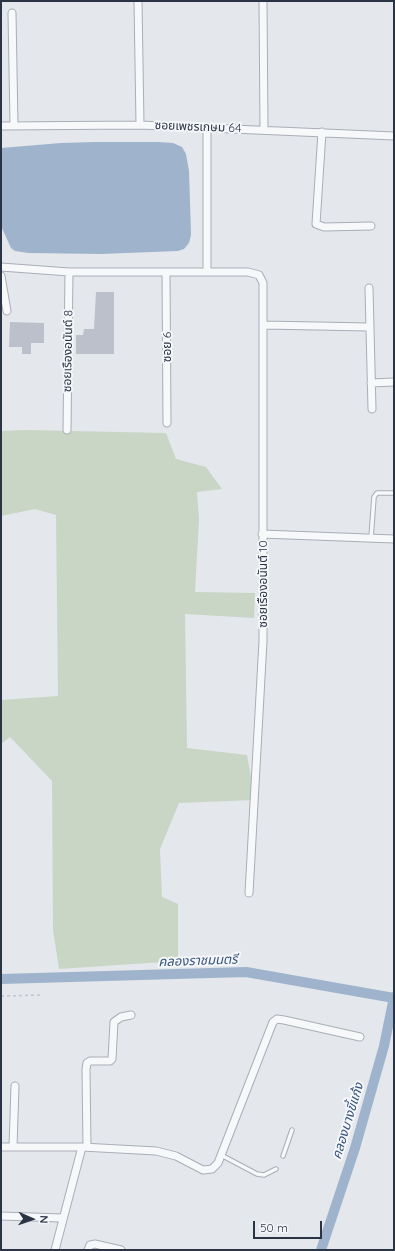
<!DOCTYPE html>
<meta charset="utf-8">
<style>
body{margin:0}
#map{position:relative;width:395px;height:1251px;overflow:hidden;background:#e4e7ec;font-family:Quicksand,sans-serif}
canvas{display:block}
.frame{position:absolute;inset:0;border:2px solid #2b3445;pointer-events:none}
.north{position:absolute;left:12px;top:1199px;width:40px;height:40px;-webkit-text-stroke:3px #f4f6f9;paint-order:stroke;rotate:92deg;font-size:11px;font-weight:700;line-height:16px;text-align:center;color:#2b3445}
.north::after{content:'';display:block;margin:auto;width:14px;height:18px;background:#2b3445;clip-path:polygon(50% 0,100% 100%,50% 72%,0 100%)}
.scale{position:absolute;left:253px;top:1221px;width:69px;height:18px;box-sizing:border-box;border:2px solid #2b3445;border-top:0;padding-left:5px;font-size:12px;line-height:14px;white-space:nowrap;color:#2b3445;-webkit-text-stroke:3px #f4f6f9;paint-order:stroke}
</style>
<div id="map">
<canvas width="395" height="1251"></canvas>
<div class="frame"></div>
<div class="north">N</div>
<div class="scale">50 m</div>
</div>
<script>
const c = document.querySelector('canvas').getContext('2d');
c.lineJoin = 'round';
function fillPath(path, color) {
  c.fillStyle = color;
  c.fill(path, 'evenodd');
}
function poly(rows) {
  const path = new Path2D();
  for (const r of rows) {
    path.moveTo(r[0], r[1]);
    for (let i = 2; i < r.length; i += 2) path.lineTo(r[i], r[i + 1]);
  }
  return path;
}
function strokePath(path, color, width, dash) {
  c.strokeStyle = color;
  c.lineWidth = width;
  c.lineCap = dash ? 'butt' : 'round';
  c.setLineDash(dash || []);
  c.stroke(path);
}
function label(font, color, halo, rows, align = 'center') {
  c.font = font + ' Quicksand,"Noto Sans Thai",sans-serif';
  c.lineWidth = 4;
  c.setLineDash([]);
  c.textBaseline = 'middle';
  c.strokeStyle = halo;
  c.fillStyle = color;
  for (const [text, x, y, turn = 0] of rows) {
    c.save();
    c.translate(x, y);
    c.rotate((+turn || 0) * Math.PI / 180);
    c.textAlign = isNaN(turn) ? turn : align;
    if (halo) c.strokeText(text, 0, 0);
    c.fillText(text, 0, 0);
    c.restore();
  }
}
fillPath(poly([
 [25,430,166,433,176,459,206,467,222,489,197,492,199,519,195,592,255,593,254,618,185,614,187,748,247,755,255,800,179,803,160,849,162,897,178,904,178,961,59,969,53,930,52,781,10,737,1,744,1,700,58,696,56,515,35,509,1,516,1,431]
]), '#c9d6c5');
fillPath(poly([
 [94,142,158,142,173,143,182,147,186,154,189,171,191,235,189,243,184,249,178,251,101,254,28,253,15,251,11,248,1,226,1,148,61,143]
]), '#9fb4cc');
strokePath(poly([
 [1,979,246,972,394,998],
 [321,1250,355,1148,384,1046,394,997]
]), '#9fb4cc', 10);
fillPath(poly([
 [96,292,114,292,114,354,76,354,76,335,83,335,84,329,94,329],
 [10,322,44,323,44,343,31,343,31,354,22,354,22,347,9,347]
]), '#bbc0ca');
const lane = poly([
 [371,538,374,497,377,493,394,493],
 [221,1155,257,1174,264,1175,276,1169],
 [283,1156,292,1130]
]);
const street = poly([
 [138,1,140,125],
 [263,1,264,130],
 [12,13,14,125],
 [1,126,140,125,394,136],
 [322,132,316,224,324,227,371,226],
 [1,267,69,272,248,272,259,275,263,283,263,641,249,893],
 [207,271,207,127],
 [166,272,167,423],
 [1,276,7,311],
 [369,288,372,409],
 [264,325,369,327],
 [371,383,394,382],
 [67,430,69,272],
 [262,534,394,539],
 [1,1147,82,1147,156,1151,176,1156,203,1170,212,1169,218,1163,273,1022,277,1019,284,1020,360,1037],
 [13,1147,15,1086],
 [87,1147,86,1069,87,1063,90,1061,110,1061,112,1059,114,1022,121,1017,131,1015],
 [1,1216,62,1218],
 [55,1250,82,1147],
 [88,1250,90,1245,95,1244,121,1250]
]);
strokePath(lane, '#a9aeb7', 5.5);
strokePath(street, '#a9aeb7', 9);
strokePath(poly([
 [1,996,43,995]
]), '#c2c5cb', 1.5, [3, 3]);
strokePath(lane, '#f7f8fa', 3.5);
strokePath(street, '#f7f8fa', 7);
label('12px', '#2b3445', '#f4f6f9', [
 ["ซอยเพชรเกษม 64",198,127,2],
 ["ซอย 6",167,347,-90],
 ["ซอยเรืองอนันต์ 8",68,351,-89],
 ["ซอยเรืองอนันต์ 10",263,584,-90]
]);
label('italic 13px', '#34527a', '#f4f6f9', [
 ["คลองราชมนตรี",198,961,-2],
 ["คลองบางขี้แก้ง",348,1121,-73]
]);
</script>
